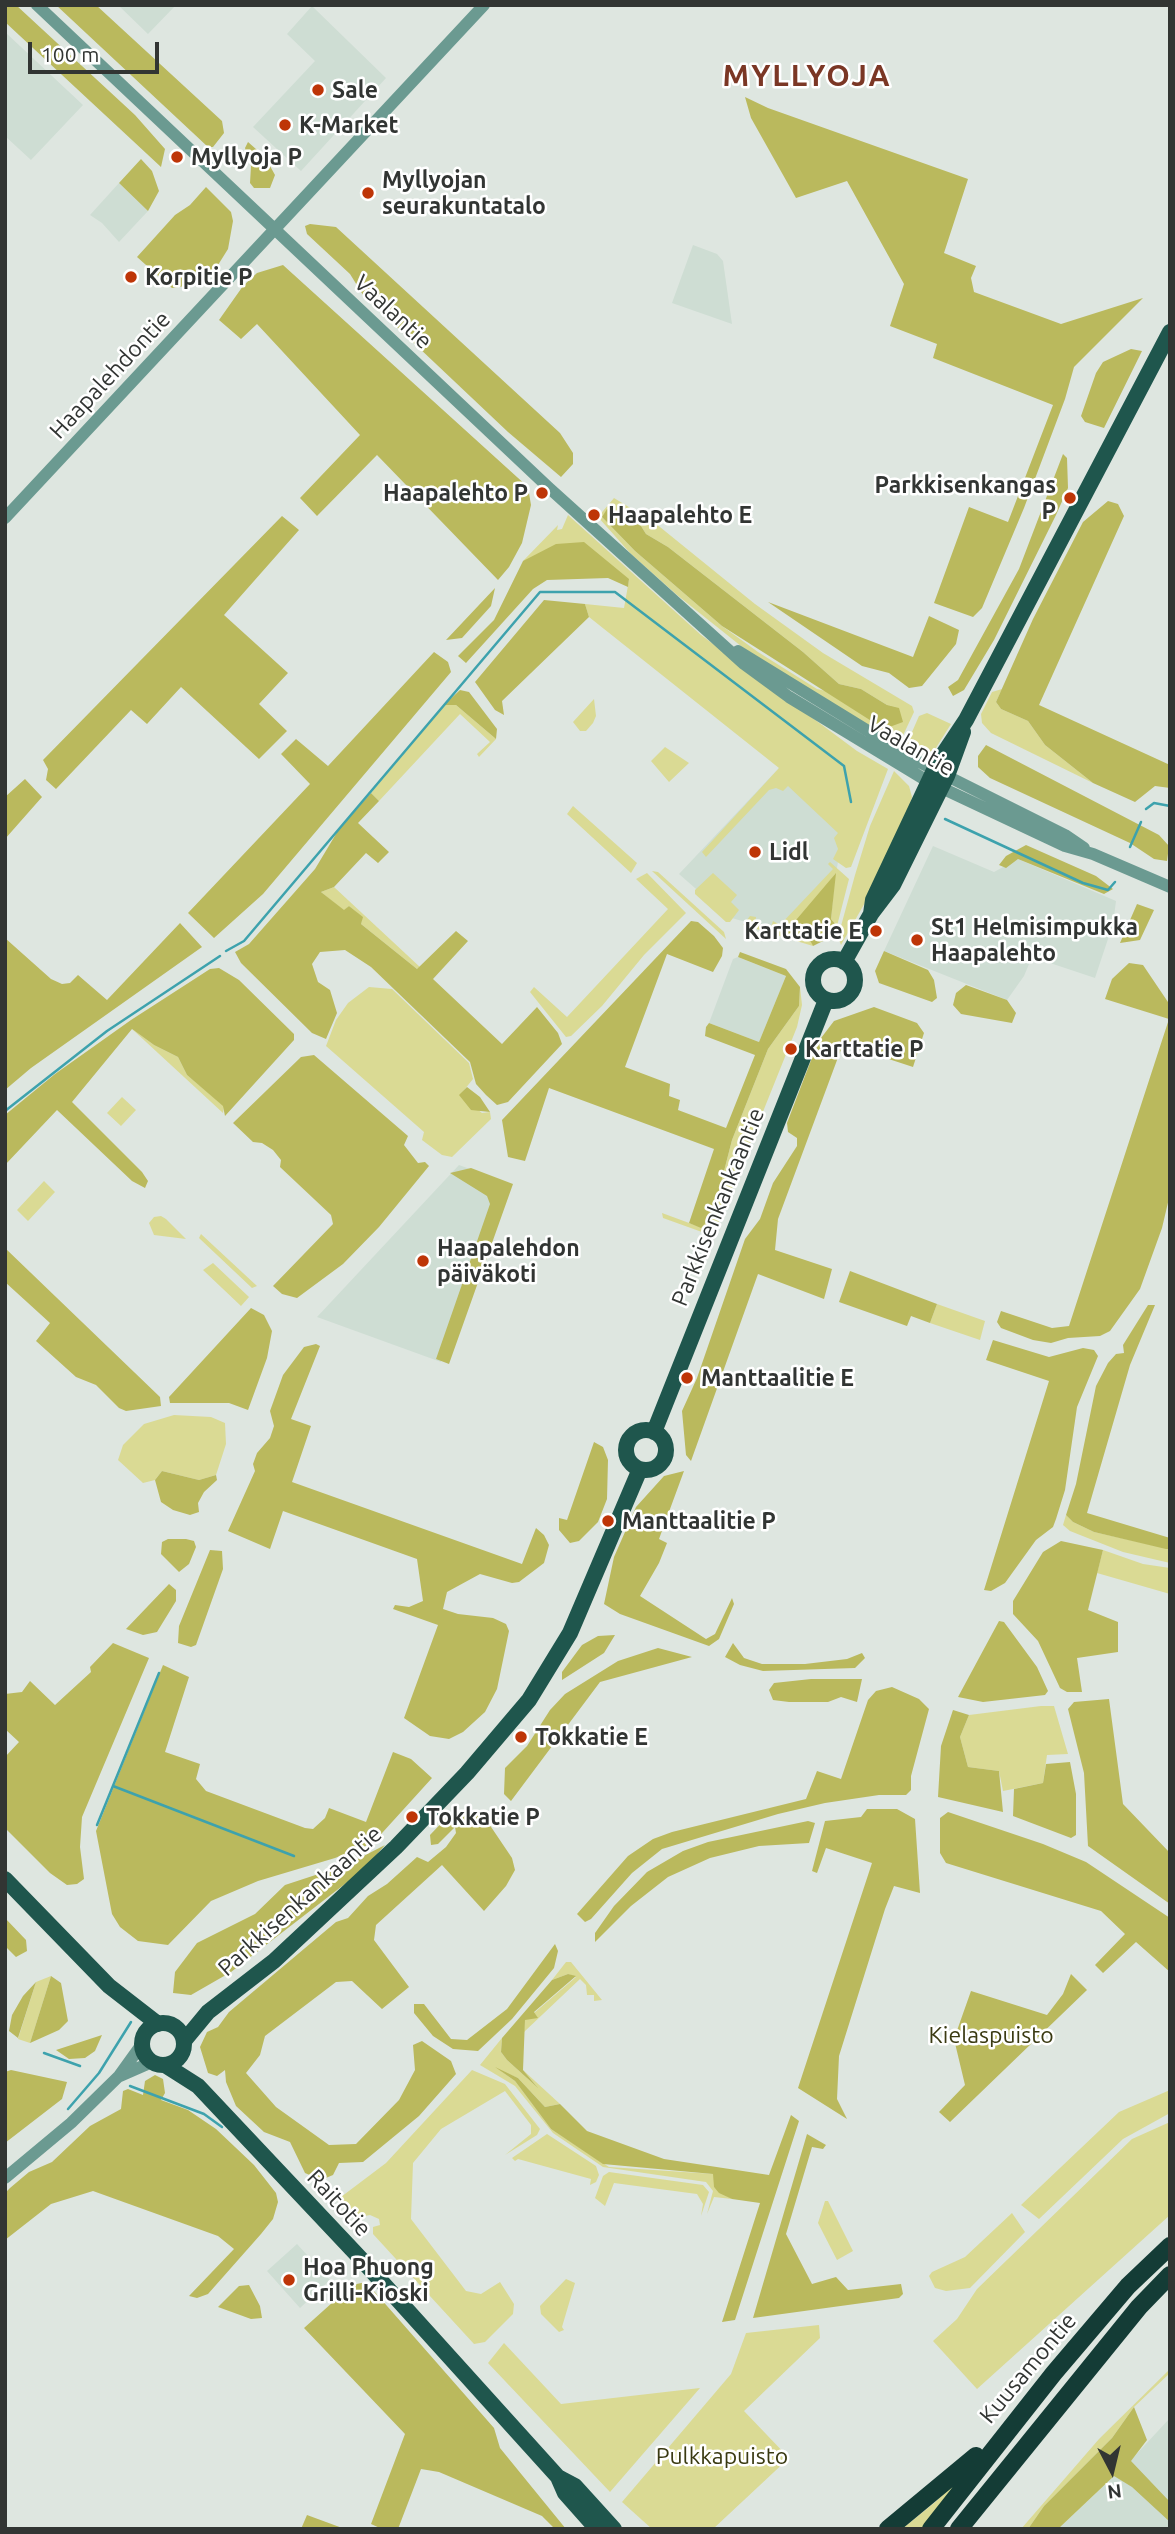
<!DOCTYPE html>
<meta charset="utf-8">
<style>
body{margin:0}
#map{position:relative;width:1175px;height:2534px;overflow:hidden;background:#dee6e0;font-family:Ubuntu,sans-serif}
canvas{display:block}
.frame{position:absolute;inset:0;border:7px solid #323533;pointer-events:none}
.north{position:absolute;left:1077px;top:2436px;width:70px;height:70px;-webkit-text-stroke:5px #fff;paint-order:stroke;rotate:173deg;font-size:19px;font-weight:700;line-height:28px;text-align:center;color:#323533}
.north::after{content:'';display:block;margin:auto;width:24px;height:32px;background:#323533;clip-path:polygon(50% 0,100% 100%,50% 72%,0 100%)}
.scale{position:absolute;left:28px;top:42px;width:131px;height:32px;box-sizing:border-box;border:4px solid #323533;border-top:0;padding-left:9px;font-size:21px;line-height:24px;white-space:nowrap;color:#323533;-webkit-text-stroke:5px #fff;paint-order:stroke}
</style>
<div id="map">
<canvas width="1175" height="2534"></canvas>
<div class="frame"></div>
<div class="north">N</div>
<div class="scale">100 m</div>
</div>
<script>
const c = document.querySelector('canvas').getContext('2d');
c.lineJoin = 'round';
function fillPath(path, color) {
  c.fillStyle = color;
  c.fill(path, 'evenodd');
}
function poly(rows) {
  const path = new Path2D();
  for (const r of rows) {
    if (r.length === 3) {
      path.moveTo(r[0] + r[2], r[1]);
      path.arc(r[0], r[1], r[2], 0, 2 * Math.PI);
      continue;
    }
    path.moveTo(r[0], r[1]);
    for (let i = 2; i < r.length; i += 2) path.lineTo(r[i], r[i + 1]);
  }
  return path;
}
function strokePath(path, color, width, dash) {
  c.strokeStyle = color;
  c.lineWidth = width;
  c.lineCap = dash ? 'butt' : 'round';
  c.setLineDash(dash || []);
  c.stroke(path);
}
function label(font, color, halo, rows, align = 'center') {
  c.font = font + ' Ubuntu,sans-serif';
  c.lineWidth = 5;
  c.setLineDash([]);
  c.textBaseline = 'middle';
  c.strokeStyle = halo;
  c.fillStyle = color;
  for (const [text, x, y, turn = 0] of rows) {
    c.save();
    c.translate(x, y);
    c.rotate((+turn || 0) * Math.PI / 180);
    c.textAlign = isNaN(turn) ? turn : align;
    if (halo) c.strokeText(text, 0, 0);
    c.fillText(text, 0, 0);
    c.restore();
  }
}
fillPath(poly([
 [118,5,176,5,148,34],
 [312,6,386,78,301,171,253,127,315,61,287,34],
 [5,32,83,105,31,160,5,136],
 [119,183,148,211,119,242,102,223,90,215],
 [693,245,717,254,723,261,732,324,672,303],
 [779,768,843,835,836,873,785,933,728,917,679,874],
 [933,846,994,872,1018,859,1116,901,1113,924,1095,978,1032,957,1024,976,1007,1000,884,951],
 [738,957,786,976,759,1042,709,1023,733,959],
 [459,1165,505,1182,441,1362,317,1317],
 [297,2244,330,2280,300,2308,267,2271],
 [1170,2418,1170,2529,1058,2529,1131,2460]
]), '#ceddd3');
fillPath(poly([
 [614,498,655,523,755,604,823,653,912,706,914,712,899,744,756,658,677,595,631,554,598,517],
 [614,511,641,526,646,534,668,547,803,652,839,684,861,689,887,705,899,708,817,689,758,652,722,626,635,551,602,517],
 [568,515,701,635,857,751,888,769,851,867,846,868,833,859,838,849,834,838,838,833,788,786,783,791,776,788,769,790,706,857,702,852,779,768,589,617,585,604,624,608,629,580,523,561,558,525,557,530,562,529],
 [1002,689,996,702,1001,709,1028,721,1045,745,1093,783,991,733,982,723,981,714,992,692],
 [594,699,596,716,593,723,586,731,580,731,573,722],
 [444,705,456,705,496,739,479,757,477,754,490,742,460,714,379,801,371,793],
 [927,713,951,724,934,751,916,753,905,748,919,716],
 [665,747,689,763,669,782,651,761],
 [894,771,909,786,912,797,907,815,880,876,841,945,838,937,855,875,870,826],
 [573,806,637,863,631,873,567,814],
 [830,862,849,879,837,926,831,919,835,874,796,937,812,942,813,946,743,925,750,916,756,917,755,924,771,927,773,921,780,925,833,869,828,864],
 [652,871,658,872,724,932,726,939],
 [647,873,686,913,644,955,602,1006,571,1036,566,1037,530,992,534,987,567,1017,668,909,636,879],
 [713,873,737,895,731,902,739,910,730,922,726,922,695,894,695,890],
 [334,887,421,968,417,969,361,924,362,917,349,906,344,911,321,892],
 [369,987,392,989,469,1063,473,1079,460,1095,482,1113,490,1112,491,1119,452,1157,442,1155,422,1140,424,1132,326,1046,336,1020,348,1003],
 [800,987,802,1005,797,1027,713,1236,663,1218,662,1213,700,1227,713,1214,732,1140,768,1049,799,1006],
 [132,1029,154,1045,178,1057,187,1075,224,1106,223,1113],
 [122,1097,136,1110,121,1126,107,1113],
 [44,1181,55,1192,28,1221,17,1210],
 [161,1216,166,1219,186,1239,154,1235,149,1223,154,1217],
 [201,1234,257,1286,252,1288,199,1238],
 [213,1263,249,1297,241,1306,203,1270],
 [937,1304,985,1321,980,1340,930,1323],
 [174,1415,211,1417,225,1423,226,1444,216,1475,199,1480,162,1471,155,1480,143,1483,118,1460,123,1445,144,1424],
 [1066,1515,1073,1522,1094,1532,1170,1549,1170,1563,1123,1552,1070,1531,1063,1525],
 [1103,1550,1143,1564,1170,1568,1170,1594,1097,1573],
 [1041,1706,1054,1706,1068,1754,1047,1755,1043,1783,1003,1791,999,1771,968,1767,960,1737,969,1715],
 [566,1962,571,1962,602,2000,594,2001,594,1995,587,1995,586,1985,580,1979,524,2032,525,2019,537,2017,534,2013,576,1977,568,1974,552,1980],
 [51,1976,30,2043,18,2039,36,1982],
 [502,2038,501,2052,507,2060,537,2087,523,2070,560,2104,545,2107,518,2078,501,2071,515,2081,551,2129,609,2167,714,2174,714,2187,732,2199,714,2197,707,2214,713,2191,706,2182,603,2167,553,2133,515,2086,480,2065],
 [472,2070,505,2084,540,2129,537,2135,505,2155,531,2134,531,2125,505,2091,441,2129,413,2163,411,2219,466,2291,481,2294,500,2282,514,2304,513,2314,485,2342,474,2344,373,2234,373,2227,380,2225,379,2219,370,2215,354,2218,337,2200,386,2163],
 [1170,2090,1170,2113,1123,2139,1039,2219,1021,2205,1119,2112],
 [1170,2122,1170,2215,977,2389,933,2341,957,2319,977,2289,1132,2139],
 [547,2134,596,2166,599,2175,596,2182,590,2185,591,2179,518,2159,515,2161,512,2158],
 [609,2172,703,2185,709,2192,701,2216,703,2204,697,2194,614,2183,605,2206,595,2198,603,2176],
 [825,2201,828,2201,853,2251,837,2260,818,2223],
 [1012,2213,1025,2232,970,2288,946,2291,935,2288,929,2276,932,2272,965,2257],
 [566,2279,575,2283,562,2327,564,2330,559,2332,541,2314,540,2306],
 [819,2325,820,2338,744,2411,789,2458,713,2529,652,2529,622,2502,731,2374,746,2333],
 [504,2343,561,2404,700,2388,610,2492,488,2363],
 [1170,2369,1170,2373,1134,2407,1112,2438,1044,2506,1028,2529,1021,2529,1099,2439],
 [966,2474,921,2529,902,2529,934,2503]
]), '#dada94');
fillPath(poly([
 [5,5,16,5,135,115,165,149,161,167,5,22],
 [56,5,96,5,222,121,224,133,213,147,208,147],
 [745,97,768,108,968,179,944,253,976,266,971,278,974,292,1061,324,1143,298,1074,367,1065,399,1024,508,982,608,973,617,934,603,969,507,1008,522,1053,405,933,358,937,344,890,326,904,284,847,181,796,198,751,118],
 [248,142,265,157,275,175,270,188,254,188,250,183,251,166,245,148],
 [141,159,152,171,159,191,148,211,119,183],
 [206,187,231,212,233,221,228,249,218,265,199,284,172,288,137,257,175,215,190,205],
 [310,224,336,227,560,433,573,453,573,464,561,477,508,432,363,295,350,274,307,234,305,226],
 [283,265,528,487,531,505,522,543,509,567,498,580,377,455,317,516,300,498,360,435,257,324,241,339,219,320,243,286,257,273],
 [1131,349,1142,351,1104,428,1085,422,1081,416,1096,373,1103,362],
 [1063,454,1067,458,1068,488,1056,515,994,640,964,690,953,696,948,687,958,680,1019,569],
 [1108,501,1118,504,1124,516,1039,705,1170,765,1170,788,1155,786,1135,802,1093,783,1045,745,1028,721,1001,709,996,702,1033,619,1083,522],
 [607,509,641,526,646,534,668,547,803,652,839,684,861,689,887,705,899,708,903,722,884,729,722,626,635,551,602,517],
 [282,516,299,530,224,615,288,673,259,704,287,731,259,759,181,687,147,724,131,710,56,789,46,780,48,769,43,760],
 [584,542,629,579,628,587,608,578,547,580,533,589,466,663,458,656,494,620,523,561,556,544],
 [495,588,491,606,462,638,446,640],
 [544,600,585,604,589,617,502,701,504,715,495,710,475,682],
 [768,602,913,657,929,616,959,630,956,644,922,686,909,688,889,673,862,666],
 [434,652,448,662,451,672,263,894,214,938,188,913,310,784,281,754,296,739,328,766],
 [460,690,469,692,497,729,496,739,456,705,444,705],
 [986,745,1159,835,1169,846,1167,861,1154,859,1130,843,990,778,978,767,978,756],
 [25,779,42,797,5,839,5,797],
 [371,793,379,801,358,823,389,852,378,863,366,853,334,887,321,892,344,910,349,906,363,917,361,924,417,969,456,931,468,941,433,979,502,1044,537,1007,558,1033,562,1044,508,1102,497,1105,486,1095,476,1084,470,1062,371,967,345,950,320,952,312,964,318,982,330,990,337,1013,326,1039,312,1033,241,963,235,952,249,944,315,869,339,829],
 [1026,845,1096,876,1113,889,1104,894,1018,859,1006,868,999,865,1006,856],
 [836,873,831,919,837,926,827,939,813,946,811,942,785,933],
 [1137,904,1154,910,1140,940,1120,943],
 [691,921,698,922,714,936,723,948,722,956,713,972,667,954,625,1067,670,1084,669,1096,680,1100,678,1110,726,1128,755,1055,705,1036,706,1027,709,1023,759,1042,786,976,738,957,740,952,786,969,800,987,799,1006,768,1049,732,1140,713,1214,701,1228,689,1223,714,1149,549,1088,525,1161,508,1157,502,1120],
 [180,923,202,947,31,1068,5,1090,5,938,51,979,62,984,70,983,78,975,107,1000],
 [884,951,928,970,934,980,937,998,932,1002,879,983,875,971],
 [1129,963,1143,965,1170,1005,1170,1194,1162,1228,1140,1289,1110,1331,1100,1336,1068,1338,1051,1343,1033,1340,1001,1328,997,1322,1001,1311,1052,1328,1069,1326,1169,1019,1105,999,1112,979],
 [219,968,239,980,294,1034,294,1040,225,1116,223,1106,187,1075,178,1057,154,1045,132,1029,72,1102,142,1172,148,1181,145,1188,132,1181,57,1110,5,1165,5,1115,55,1074,131,1020,210,969],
 [966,985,1007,1000,1016,1013,1012,1023,961,1014,953,1005,956,993],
 [874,1007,917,1023,924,1033,913,1067,843,1044,778,1219,775,1250,832,1269,824,1299,758,1274,691,1461,686,1455,682,1411,697,1378,745,1239,760,1219,773,1183,797,1146,797,1138,788,1132,787,1123,818,1042,834,1021],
 [314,1055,408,1136,404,1145,418,1163,425,1162,429,1166,379,1227,343,1264,297,1298,282,1294,273,1286,333,1224,331,1215,280,1167,281,1160,273,1150,262,1143,253,1142,233,1123,301,1057],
 [467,1087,480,1097,490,1112,471,1110,459,1095],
 [471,1168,513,1184,449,1364,436,1359,490,1204,487,1196,450,1173],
 [5,1248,160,1397,161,1406,126,1411,119,1408,96,1385,76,1377,36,1341,50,1323,5,1282],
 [850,1271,937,1304,930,1323,911,1316,907,1326,839,1302],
 [1148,1305,1155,1305,1130,1365,1087,1513,1170,1538,1170,1549,1166,1549,1094,1532,1073,1522,1066,1515,1076,1484,1096,1386,1108,1363,1116,1354,1124,1353,1123,1345],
 [251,1308,264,1315,272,1331,267,1358,248,1410,229,1403,170,1403,169,1397],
 [993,1340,1049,1357,1083,1348,1094,1350,1098,1356,1077,1407,1065,1490,1056,1519,1053,1527,1036,1540,1005,1583,991,1591,984,1590,1049,1381,986,1360],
 [316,1344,320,1346,291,1419,311,1426,292,1482,522,1564,536,1528,544,1535,549,1545,544,1563,519,1582,512,1583,480,1574,447,1592,443,1609,458,1614,493,1618,506,1624,509,1631,497,1689,485,1712,463,1732,449,1739,430,1736,404,1718,438,1625,393,1609,395,1605,409,1607,423,1601,417,1559,283,1511,270,1549,228,1531,255,1471,253,1464,257,1453,270,1438,274,1426,270,1411,283,1375,304,1347],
 [594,1442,603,1447,608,1460,607,1499,598,1522,579,1541,570,1543,559,1530,559,1518,567,1520],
 [162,1471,199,1480,216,1475,217,1480,204,1492,198,1503,199,1512,190,1515,173,1510,161,1502,155,1480],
 [684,1471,659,1539,667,1543,659,1563,640,1596,706,1639,715,1634,732,1598,734,1604,719,1639,709,1646,620,1614,604,1604,614,1557,636,1507,664,1476],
 [168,1539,186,1539,194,1541,196,1547,189,1564,179,1572,161,1554,162,1542],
 [1061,1541,1103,1550,1088,1610,1118,1622,1118,1652,1077,1658,1082,1692,1067,1692,1060,1688,1038,1641,1013,1614,1013,1601,1043,1552],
 [210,1550,222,1551,223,1569,196,1645,191,1647,178,1643,179,1626],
 [169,1584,176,1590,176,1601,157,1632,143,1635,126,1629],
 [999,1621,1004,1622,1037,1667,1048,1691,1045,1695,983,1702,958,1697],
 [615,1635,604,1653,562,1680,562,1672,582,1645,598,1636],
 [113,1643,149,1658,82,1817,80,1847,84,1879,77,1884,67,1885,50,1873,5,1828,5,1757,19,1742,5,1729,5,1694,22,1692,30,1681,55,1705,91,1672,90,1667],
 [733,1643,744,1658,762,1664,805,1664,847,1659,862,1653,865,1658,855,1668,763,1671,740,1665,725,1657],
 [658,1648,692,1657,600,1682,511,1801,504,1794,505,1768,527,1746,550,1710,565,1694,618,1661],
 [163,1665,189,1677,165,1752,200,1764,196,1779,206,1791,305,1828,313,1829,325,1818,329,1808,366,1822,393,1752,411,1759,432,1778,373,1843,335,1858,258,1881,211,1901,168,1945,138,1941,120,1927,112,1914,96,1831],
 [811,1679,862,1679,857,1702,841,1697,828,1702,789,1702,773,1700,769,1690,774,1683],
 [892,1687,919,1699,929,1709,911,1776,911,1790,906,1795,879,1795,825,1803,778,1814,662,1849,632,1873,591,1919,585,1922,577,1914,628,1856,653,1839,672,1832,806,1799,817,1771,841,1779,868,1700,876,1691],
 [1109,1699,1123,1804,1170,1853,1170,1904,1088,1846,1084,1773,1068,1709,1074,1702],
 [953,1710,969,1715,960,1737,968,1767,999,1771,1003,1812,938,1797,941,1746],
 [1070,1762,1076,1794,1076,1835,1071,1838,1013,1816,1014,1789,1043,1783,1046,1764],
 [867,1809,897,1809,915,1819,920,1893,894,1886,885,1909,839,2056,837,2099,847,2119,798,2088,872,1863,826,1848,817,1873,812,1871,825,1821,861,1817],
 [465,1810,483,1815,512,1858,515,1870,506,1886,484,1911,442,1865,376,1925,374,1940,409,1987,382,2009,352,1981,336,1982,265,2036,260,2055,246,2073,276,2107,329,2145,356,2144,399,2100,415,2070,413,2045,422,2041,451,2061,456,2074,419,2116,363,2162,339,2163,333,2175,321,2180,305,2173,290,2142,264,2132,236,2106,226,2082,225,2070,217,2076,208,2073,200,2047,207,2032,218,2027,229,2012,336,1922,348,1918,368,1896,387,1884,417,1857,428,1862,446,1847,456,1833,455,1827,438,1844,431,1845,430,1835,451,1813],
 [948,1812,1043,1844,1086,1862,1170,1918,1170,1972,1136,1942,1103,1973,1095,1965,1125,1934,1101,1911,946,1863,940,1853,940,1818],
 [808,1821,815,1823,809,1843,759,1846,710,1858,668,1877,631,1906,595,1942,595,1933,614,1906,647,1872,683,1851,708,1842],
 [385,1845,363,1870,231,1972,191,1995,173,1993,175,1972,197,1943,255,1914,285,1885,346,1865],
 [5,1918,26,1940,27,1951,16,1957,5,1946],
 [555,1944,558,1951,554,1968,512,2019,478,2051,453,2049,433,2036,414,2013,414,2004,424,2004,451,2039,467,2040,507,2009],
 [568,1974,576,1976,534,2012,538,2018,525,2020,523,2070,538,2088,507,2060,501,2052,502,2038,552,1980],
 [1071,1974,1087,1990,950,2122,939,2112,965,2085,954,2039,971,1991,1047,2015,1063,1994],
 [51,1976,61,1983,68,2021,59,2030,30,2043],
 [36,1982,18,2038,9,2031,12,2015,23,1996],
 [102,2035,95,2051,85,2058,69,2059,56,2050],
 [495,2067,518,2078,545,2107,560,2104,587,2131,664,2159,769,2175,791,2115,799,2121,735,2320,722,2322,760,2203,732,2199,719,2193,714,2187,713,2174,603,2164,551,2129,515,2081],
 [11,2070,67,2082,62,2099,5,2143,5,2072],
 [155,2075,163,2079,165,2093,161,2100,188,2110,216,2129,254,2165,276,2193,278,2202,273,2219,261,2234,208,2294,197,2298,189,2296,234,2249,218,2236,93,2191,51,2204,5,2240,5,2193,10,2188,29,2172,52,2162,90,2126,121,2109,123,2091,128,2089,143,2095,145,2081],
 [807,2134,826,2145,823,2149,812,2147,786,2234,812,2284,836,2277,848,2290,901,2284,903,2294,899,2298,753,2318],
 [366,2282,494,2428,500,2448,566,2529,555,2529,542,2516,439,2472,421,2469,398,2529,382,2529,371,2524,405,2434,304,2328,352,2285],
 [249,2285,260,2306,262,2318,251,2319,218,2307,239,2286],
 [1134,2407,1147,2440,1131,2461,1170,2502,1170,2522,1132,2487,1114,2476,1058,2529,1028,2529,1044,2506,1112,2438],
 [307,2515,345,2529,301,2529]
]), '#bab95d');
strokePath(poly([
 [1146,809,1154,803,1170,806],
 [945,819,1083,883,1108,890,1115,882],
 [1130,847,1141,822],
 [226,951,244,941,540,592,615,592,844,766,851,802],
 [5,1111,107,1031,220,956],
 [113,1786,294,1856],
 [97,1825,159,1673],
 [44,2053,80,2066],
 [130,2086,204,2114,222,2127],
 [68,2109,99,2073,131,2022]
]), '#3da2ad', 2.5);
strokePath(poly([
 [37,5,548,487,744,664,789,697,929,782,1065,846,1093,854,1170,887],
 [5,518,484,5],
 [738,651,917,761,1065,835,1084,848],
 [120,2076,152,2062],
 [5,2178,71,2123,119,2076,142,2044]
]), '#6b9a91', 12);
strokePath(poly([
 [871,914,873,900,938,762,966,720,1170,332],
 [834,980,21],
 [844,962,871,914,893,885,947,776,963,732],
 [646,1450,20],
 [654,1432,826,1000],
 [5,1879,109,1986,158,2024],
 [163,2044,21],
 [184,2041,208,2012,274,1961,396,1847,467,1773,529,1700,570,1633,640,1469],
 [165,2065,198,2086,361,2259,558,2477,565,2493,597,2529],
 [558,2477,575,2486,614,2529]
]), '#1f564d', 16);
strokePath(poly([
 [888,2529,976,2456],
 [931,2529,1054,2373,1128,2286,1170,2246],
 [959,2529,1139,2307,1170,2275]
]), '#143c36', 18);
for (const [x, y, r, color] of [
 [318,90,7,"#be3507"],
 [285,125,7,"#be3507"],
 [177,157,7,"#be3507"],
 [368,193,7,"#be3507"],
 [131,277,7,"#be3507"],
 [542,493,7,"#be3507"],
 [1070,498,7,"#be3507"],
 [594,515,7,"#be3507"],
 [755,852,7,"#be3507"],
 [876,931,7,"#be3507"],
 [917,940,7,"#be3507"],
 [791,1049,7,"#be3507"],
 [423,1261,7,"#be3507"],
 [687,1378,7,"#be3507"],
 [608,1521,7,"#be3507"],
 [521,1737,7,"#be3507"],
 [412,1817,7,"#be3507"],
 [289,2280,7,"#be3507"]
]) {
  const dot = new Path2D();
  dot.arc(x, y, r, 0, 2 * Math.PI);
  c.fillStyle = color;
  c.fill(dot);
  strokePath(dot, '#fff', 2.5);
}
label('bold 23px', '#323533', '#fff', [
 ["Sale",332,90],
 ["K-Market",299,125],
 ["Myllyoja P",191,157],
 ["Myllyojan",382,180],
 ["seurakuntatalo",382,206],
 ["Korpitie P",145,277],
 ["Parkkisenkangas",1056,485,"right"],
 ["P",1056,511,"right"],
 ["Haapalehto P",528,493,"right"],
 ["Haapalehto E",608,515],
 ["Lidl",769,852],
 ["St1 Helmisimpukka",931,927],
 ["Haapalehto",931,953],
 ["Karttatie E",862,931,"right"],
 ["Karttatie P",805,1049],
 ["Haapalehdon",437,1248],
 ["päiväkoti",437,1274],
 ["Manttaalitie E",701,1378],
 ["Manttaalitie P",622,1521],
 ["Tokkatie E",535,1737],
 ["Tokkatie P",426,1817],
 ["Hoa Phuong",303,2267],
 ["Grilli-Kioski",303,2293]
], 'left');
label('23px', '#323533', '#fff', [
 ["Vaalantie",393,312,43],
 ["Haapalehdontie",110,375,-47],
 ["Vaalantie",911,746,30],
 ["Parkkisenkankaantie",718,1207,-68],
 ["Parkkisenkankaantie",300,1901,-42],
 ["Raitotie",339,2203,47],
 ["Kuusamontie",1028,2368,-50]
]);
label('23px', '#3a3a12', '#fff', [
 ["Kielaspuisto",991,2035],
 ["Pulkkapuisto",722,2456]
]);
c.letterSpacing = '2px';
label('bold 30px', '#7b3725', '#fff', [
 ["MYLLYOJA",807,76]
]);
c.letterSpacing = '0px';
</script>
